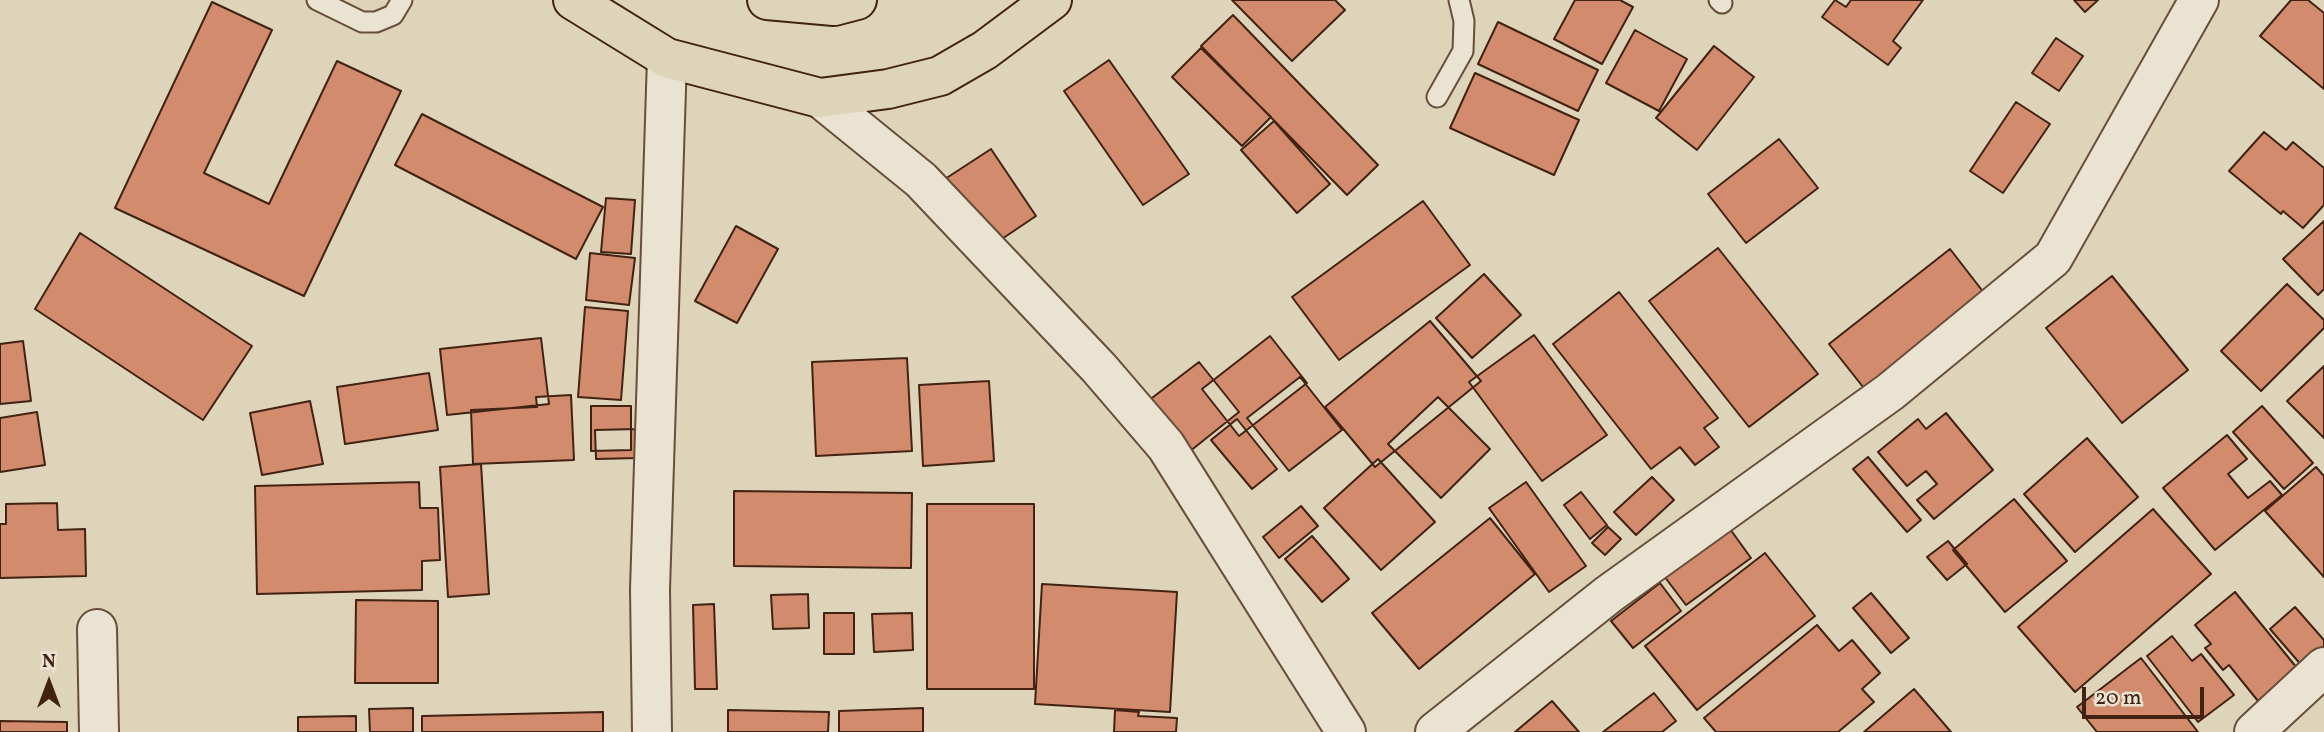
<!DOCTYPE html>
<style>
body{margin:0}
#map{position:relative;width:2324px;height:732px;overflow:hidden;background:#ded4b9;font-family:Vollkorn,serif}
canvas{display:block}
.north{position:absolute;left:14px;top:648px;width:70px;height:70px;-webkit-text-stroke:5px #eae3d2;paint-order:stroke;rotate:0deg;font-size:19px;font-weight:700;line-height:28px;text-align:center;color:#412213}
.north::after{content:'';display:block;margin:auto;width:24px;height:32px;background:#412213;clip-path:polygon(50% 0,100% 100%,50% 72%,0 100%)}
.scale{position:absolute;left:2082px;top:687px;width:122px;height:32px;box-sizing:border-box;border:4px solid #412213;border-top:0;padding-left:9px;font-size:21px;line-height:24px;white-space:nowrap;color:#412213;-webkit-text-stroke:5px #eae3d2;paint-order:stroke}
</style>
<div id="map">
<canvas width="2324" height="732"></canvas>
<div class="north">N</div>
<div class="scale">20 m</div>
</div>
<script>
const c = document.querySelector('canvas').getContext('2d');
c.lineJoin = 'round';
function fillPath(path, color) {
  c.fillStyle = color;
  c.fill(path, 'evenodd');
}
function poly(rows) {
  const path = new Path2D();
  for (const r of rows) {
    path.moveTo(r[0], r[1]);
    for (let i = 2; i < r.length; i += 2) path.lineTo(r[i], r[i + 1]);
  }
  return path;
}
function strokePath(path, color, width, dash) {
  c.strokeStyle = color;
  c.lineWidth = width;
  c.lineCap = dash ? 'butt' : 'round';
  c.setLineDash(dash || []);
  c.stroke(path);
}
const building = poly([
 [1232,0,1335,0,1345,10,1292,61,1232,0],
 [1575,0,1620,0,1633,7,1602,64,1554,39,1575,0],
 [1835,0,1846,7,1851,0,1923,0,1893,41,1901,48,1888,65,1822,17,1835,0],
 [2074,0,2098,0,2085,12,2074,0],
 [2291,0,2308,0,2324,13,2324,89,2260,36,2291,0],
 [212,2,272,30,204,173,269,204,337,61,401,91,304,296,115,208,212,2],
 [1233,15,1378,165,1347,195,1201,46,1233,15],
 [1498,22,1598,70,1578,111,1478,64,1498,22],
 [1635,30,1687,59,1659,111,1606,83,1635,30],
 [2056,38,2083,56,2059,91,2032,73,2056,38],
 [1714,46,1754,77,1697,150,1656,118,1714,46],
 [1201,48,1271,117,1242,146,1172,77,1201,48],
 [1109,60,1189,174,1143,205,1064,91,1109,60],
 [1475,73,1579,120,1554,175,1450,128,1475,73],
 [2016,102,2050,124,2003,193,1970,171,2016,102],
 [422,114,603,207,576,259,395,165,422,114],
 [1274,121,1330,184,1297,213,1241,150,1274,121],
 [2264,132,2286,150,2293,142,2324,168,2324,205,2303,228,2283,211,2281,214,2229,171,2264,132],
 [1779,139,1818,188,1746,243,1708,194,1779,139],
 [991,149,1036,216,990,247,945,179,991,149],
 [606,198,635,200,631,254,601,252,606,198],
 [1423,201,1470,265,1339,360,1292,297,1423,201],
 [2324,221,2324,289,2318,295,2283,259,2324,221],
 [736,226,778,249,737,323,695,301,736,226],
 [80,233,252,346,203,420,35,309,80,233],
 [1718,248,1818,374,1749,427,1649,301,1718,248],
 [1950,249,1988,298,1867,392,1829,344,1950,249],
 [590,253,635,258,629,305,586,300,590,253],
 [1484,274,1521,315,1472,358,1436,318,1484,274],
 [2112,276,2188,370,2122,423,2046,328,2112,276],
 [2287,284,2324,320,2324,328,2261,391,2221,351,2287,284],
 [1619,292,1718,418,1704,428,1719,447,1695,465,1680,447,1651,469,1553,344,1619,292],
 [585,307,628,311,621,400,578,397,585,307],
 [1430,321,1481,381,1375,467,1325,407,1430,321],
 [1534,335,1607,435,1542,481,1469,382,1534,335],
 [1270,336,1307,383,1239,436,1202,389,1270,336],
 [541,338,549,404,447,415,440,349,541,338],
 [23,341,31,401,0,404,0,344,23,341],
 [907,358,912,451,816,456,812,362,907,358],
 [1199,362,1239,412,1189,452,1148,401,1199,362],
 [2324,366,2324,438,2287,401,2324,366],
 [429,373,438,430,345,444,337,387,429,373],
 [1300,377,1342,430,1289,471,1247,418,1300,377],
 [989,381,994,461,923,466,919,385,989,381],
 [571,395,574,460,473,464,471,410,537,407,536,397,571,395],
 [1438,397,1490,449,1441,498,1388,444,1438,397],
 [310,401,323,464,262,475,250,413,310,401],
 [591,406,631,406,631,450,591,451,591,406],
 [2262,406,2313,463,2284,489,2233,432,2262,406],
 [37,412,45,465,0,472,0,418,37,412],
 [1946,413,1993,470,1934,519,1917,500,1937,484,1926,471,1907,486,1878,452,1918,419,1926,429,1946,413],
 [1237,419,1277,469,1252,489,1211,440,1237,419],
 [637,429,638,458,596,459,595,430,637,429],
 [2227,435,2247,459,2228,474,2248,498,2270,481,2282,495,2215,550,2163,488,2227,435],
 [2087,438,2138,497,2075,552,2024,494,2087,438],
 [1868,457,1921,520,1907,532,1853,469,1868,457],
 [1378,459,1435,522,1381,570,1324,508,1378,459],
 [481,464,489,594,448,597,440,467,481,464],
 [2316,467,2324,476,2324,577,2265,511,2316,467],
 [1652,477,1674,500,1636,535,1614,512,1652,477],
 [419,482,420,508,438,508,440,560,422,561,422,590,257,594,255,486,419,482],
 [1526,482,1586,566,1549,592,1489,508,1526,482],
 [734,491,912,493,911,568,734,566,734,491],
 [1581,492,1607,525,1590,539,1564,505,1581,492],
 [2014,499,2067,561,2005,612,1953,550,2014,499],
 [57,503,58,530,85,529,86,576,0,578,0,524,6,524,6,504,57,503],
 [927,504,1034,504,1034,689,927,689,927,504],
 [1301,506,1318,526,1279,558,1263,537,1301,506],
 [2153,509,2211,574,2075,692,2018,627,2153,509],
 [1490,518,1535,574,1419,669,1372,613,1490,518],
 [1608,527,1621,539,1605,555,1592,543,1608,527],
 [1730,529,1751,558,1686,605,1664,576,1730,529],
 [1312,536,1349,579,1322,602,1285,559,1312,536],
 [1948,541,1967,564,1947,580,1927,557,1948,541],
 [1765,553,1815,616,1697,710,1645,646,1765,553],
 [1660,583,1681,611,1633,648,1611,621,1660,583],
 [1042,584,1177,592,1170,712,1035,704,1042,584],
 [2235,592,2297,668,2258,701,2229,665,2223,670,2205,648,2211,644,2195,625,2235,592],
 [1871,593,1909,638,1891,653,1853,608,1871,593],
 [808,594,809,628,773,629,771,595,808,594],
 [356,600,438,601,438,683,355,683,356,600],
 [714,604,717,689,695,689,693,605,714,604],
 [2295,607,2324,640,2324,649,2303,667,2270,629,2295,607],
 [824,613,854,613,854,654,824,654,824,613],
 [912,613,913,650,874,652,872,614,912,613],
 [1817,625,1839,651,1852,640,1880,673,1862,689,1874,702,1838,732,1716,732,1704,718,1817,625],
 [2172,636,2192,661,2201,654,2234,695,2198,722,2147,656,2172,636],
 [2141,658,2198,732,2097,732,2077,707,2141,658],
 [1914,689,1951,732,1864,732,1914,689],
 [1654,693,1676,721,1662,732,1603,732,1654,693],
 [1552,701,1579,732,1515,732,1552,701],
 [413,708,413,732,370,732,369,709,413,708],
 [923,708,923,732,839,732,839,711,923,708],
 [728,710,829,712,828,732,728,732,728,710],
 [1115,710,1139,712,1138,716,1177,718,1176,732,1114,732,1115,710],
 [603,712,603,732,422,732,422,716,603,712],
 [356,716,356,732,298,732,298,717,356,716],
 [0,721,67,722,67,732,0,732,0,721]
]);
fillPath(building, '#d28b6c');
strokePath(building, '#412213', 2);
const lane = poly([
 [317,0,362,22,376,22,393,15,402,0],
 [1719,0,1722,3],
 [1437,97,1463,51,1464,21,1459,0]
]);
const street = poly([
 [820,98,921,180,1099,368,1166,446,1346,732],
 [97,629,99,732],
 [652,732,650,589,667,58],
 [1435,732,1609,594,1890,392,2053,258,2199,0],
 [2254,732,2324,667]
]);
const primary = poly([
 [573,0,667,58,820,98,888,89,940,76,985,50,1052,0],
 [767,0,834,6,857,0]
]);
strokePath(lane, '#684e3c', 23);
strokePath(street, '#684e3c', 42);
strokePath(primary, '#412213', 42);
strokePath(lane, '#eae3d2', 19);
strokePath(street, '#eae3d2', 38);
strokePath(primary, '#ded4b9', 38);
</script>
